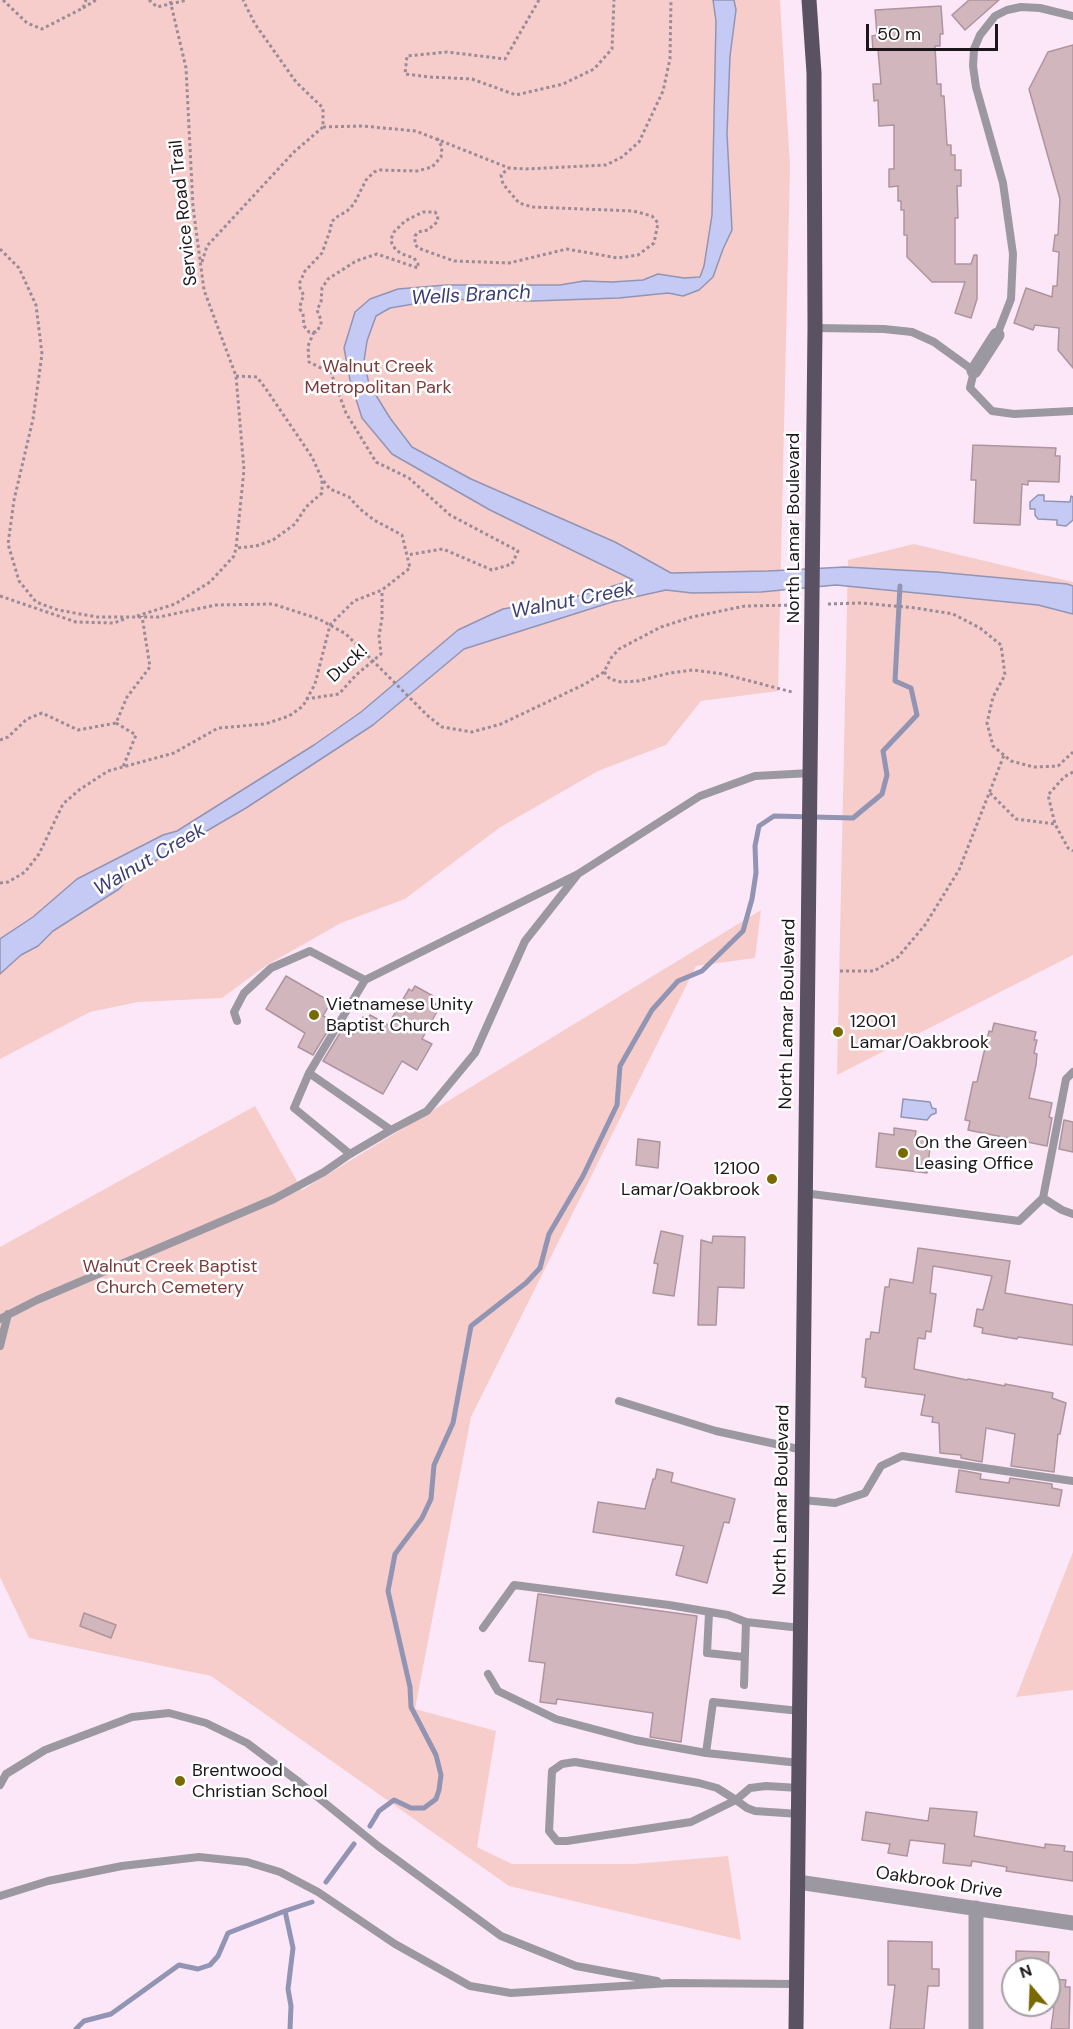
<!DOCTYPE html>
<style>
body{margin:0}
#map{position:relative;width:1073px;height:2029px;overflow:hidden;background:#fce7f9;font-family:"DM Sans",sans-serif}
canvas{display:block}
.north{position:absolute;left:1001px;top:1957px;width:60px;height:60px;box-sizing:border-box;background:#fff;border:2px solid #a4a1a4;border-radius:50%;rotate:341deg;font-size:16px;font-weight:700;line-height:24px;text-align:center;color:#1c151b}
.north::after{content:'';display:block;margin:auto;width:21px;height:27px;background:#786900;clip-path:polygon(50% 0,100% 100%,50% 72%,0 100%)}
.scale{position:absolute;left:866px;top:24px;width:132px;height:27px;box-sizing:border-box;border:3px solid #1c151b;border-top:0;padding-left:8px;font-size:18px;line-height:21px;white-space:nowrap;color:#1c151b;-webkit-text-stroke:4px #fff;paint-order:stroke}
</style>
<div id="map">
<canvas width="1073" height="2029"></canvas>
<div class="north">N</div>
<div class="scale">50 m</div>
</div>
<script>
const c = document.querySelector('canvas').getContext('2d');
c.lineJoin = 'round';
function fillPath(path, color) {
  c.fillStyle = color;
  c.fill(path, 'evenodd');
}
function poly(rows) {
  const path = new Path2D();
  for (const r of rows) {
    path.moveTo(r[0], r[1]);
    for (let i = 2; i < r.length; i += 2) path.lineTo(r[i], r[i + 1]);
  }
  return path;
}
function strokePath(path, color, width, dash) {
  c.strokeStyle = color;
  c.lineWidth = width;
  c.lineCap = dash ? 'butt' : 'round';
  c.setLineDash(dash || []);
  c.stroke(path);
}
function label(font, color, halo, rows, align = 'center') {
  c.font = font + ' "DM Sans",sans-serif';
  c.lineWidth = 5;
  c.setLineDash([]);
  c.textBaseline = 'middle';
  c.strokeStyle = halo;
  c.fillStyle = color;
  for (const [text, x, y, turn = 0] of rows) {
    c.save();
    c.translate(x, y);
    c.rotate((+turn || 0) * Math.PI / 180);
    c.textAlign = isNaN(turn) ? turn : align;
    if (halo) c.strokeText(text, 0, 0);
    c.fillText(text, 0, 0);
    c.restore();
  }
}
fillPath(poly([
 [0,0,780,0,790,166,778,691,701,701,666,745,598,771,499,828,405,899,341,923,267,965,222,998,138,1002,90,1012,0,1059],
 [914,544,1073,582,1073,955,837,1075,848,560],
 [761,910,755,958,696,966,471,1417,415,1709,496,1731,477,1847,512,1864,633,1864,728,1856,741,1940,509,1886,211,1676,29,1638,0,1577,0,1247,255,1106,302,1190],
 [1073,1552,1073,1690,1016,1697]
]), '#f6cdca');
const water = poly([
 [713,0,734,0,736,10,730,56,727,134,732,230,723,249,713,277,699,290,683,296,668,293,619,298,533,301,443,299,390,308,376,316,367,341,364,361,369,384,390,418,412,447,471,479,615,542,671,573,768,571,845,567,937,572,1067,584,1073,586,1073,614,1038,605,836,585,761,592,692,593,666,590,612,602,464,649,373,725,246,808,133,874,119,889,53,931,38,946,21,955,0,974,0,939,33,917,77,879,163,835,177,831,314,745,361,712,458,630,503,609,583,595,633,580,490,510,392,454,362,418,350,380,344,348,355,312,370,299,398,289,446,285,560,285,584,281,612,282,643,280,658,274,684,278,700,277,704,266,712,215,716,21,713,0],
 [1038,495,1044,495,1044,501,1070,502,1071,496,1073,497,1073,520,1066,526,1057,525,1057,520,1038,519,1035,515,1035,509,1030,509,1030,502,1038,495],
 [903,1099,930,1102,932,1108,936,1109,936,1113,931,1115,927,1120,901,1117,903,1099]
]);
fillPath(water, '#c5caf4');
strokePath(water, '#9294b3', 1.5);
strokePath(poly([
 [370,1826,379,1811,394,1800,411,1808,424,1808,436,1799,439,1790,441,1775,436,1755,411,1707,410,1687,388,1591,395,1554,422,1518,431,1499,434,1465,453,1423,471,1326,526,1283,540,1268,549,1234,583,1176,617,1105,620,1066,652,1010,678,981,702,971,743,931,752,899,756,873,755,846,759,826,774,816,853,818,882,794,887,775,883,751,917,715,911,688,895,681,900,586],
 [326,1882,354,1844],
 [285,1911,293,1948,288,1989,291,2006,290,2029],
 [76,2029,84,2021,111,2014,179,1965,198,1969,210,1965,218,1956,228,1933,285,1911,312,1902]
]), '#9294b3', 5);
const building = poly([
 [969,0,999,0,965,30,952,15,969,0],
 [941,6,943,34,940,34,940,46,935,46,937,84,941,84,941,96,944,96,947,145,951,145,951,155,955,155,955,170,961,170,961,186,957,186,958,218,955,218,955,264,971,264,974,255,977,255,977,299,971,318,955,313,965,282,932,282,907,257,907,235,904,235,904,210,901,210,901,201,898,201,898,186,889,187,889,169,894,169,894,125,879,126,878,100,874,101,873,84,881,84,878,50,873,50,872,36,877,35,875,10,941,6],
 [1073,45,1073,368,1058,350,1059,328,1035,325,1033,330,1014,323,1026,288,1052,297,1053,286,1057,286,1059,252,1053,251,1055,235,1058,235,1060,199,1029,89,1048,52,1073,45],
 [973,445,1056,448,1055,456,1060,456,1059,482,1028,481,1028,485,1022,484,1020,525,974,523,976,480,971,480,973,445],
 [286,976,331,1002,323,1016,333,1022,313,1055,298,1047,305,1033,266,1009,286,976],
 [415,986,433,996,430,1001,440,1006,422,1039,432,1044,417,1070,402,1061,383,1094,323,1061,343,1028,353,1034,363,1017,367,1020,370,1015,388,1025,409,989,412,991,415,986],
 [994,1023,1036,1032,1034,1040,1037,1040,1034,1053,1037,1054,1036,1065,1029,1098,1052,1103,1049,1117,1052,1118,1047,1146,968,1130,970,1121,965,1120,973,1082,977,1082,989,1031,992,1032,994,1023],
 [1064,1120,1073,1122,1073,1152,1059,1149,1064,1120],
 [894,1128,916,1131,915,1138,931,1139,927,1173,876,1167,879,1133,894,1135,894,1128],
 [638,1139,660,1142,658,1168,636,1165,638,1139],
 [661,1231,683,1236,674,1296,653,1293,658,1264,654,1263,661,1231],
 [713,1236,745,1237,744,1288,718,1287,716,1325,698,1325,701,1240,712,1243,713,1236],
 [918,1248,1010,1261,1005,1293,1073,1305,1073,1345,1018,1337,1017,1339,982,1333,983,1328,974,1326,977,1309,983,1310,992,1276,933,1266,930,1293,936,1294,931,1332,926,1331,925,1339,918,1338,914,1369,967,1380,968,1379,1005,1386,1005,1384,1053,1393,1052,1398,1066,1403,1060,1434,1058,1434,1054,1472,1011,1466,1015,1434,986,1428,982,1462,961,1458,961,1455,940,1453,939,1423,932,1422,933,1417,921,1415,925,1395,865,1387,866,1378,862,1377,866,1339,870,1339,871,1332,879,1333,885,1287,889,1287,890,1279,913,1283,918,1248],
 [657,1469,673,1473,671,1482,735,1499,729,1523,724,1522,707,1583,676,1575,684,1546,593,1532,598,1502,645,1509,653,1479,655,1479,657,1469],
 [959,1470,981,1474,980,1479,1009,1483,1010,1478,1052,1484,1052,1488,1062,1490,1059,1506,956,1492,959,1470],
 [538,1594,697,1616,681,1742,650,1737,653,1713,557,1699,556,1704,540,1702,545,1663,529,1661,538,1594],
 [84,1613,116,1625,111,1638,80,1626,84,1613],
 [930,1808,977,1812,974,1836,1045,1848,1045,1844,1065,1846,1064,1851,1073,1852,1073,1881,1006,1871,1007,1867,972,1861,971,1866,943,1863,945,1844,910,1840,907,1856,888,1853,890,1844,862,1840,866,1812,928,1821,930,1808],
 [888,1941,932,1942,932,1969,939,1969,939,1986,928,1986,924,2029,890,2029,895,1985,888,1985,888,1941],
 [1016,1951,1049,1952,1048,1969,1016,1969,1016,1951],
 [1049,1979,1066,1980,1065,1987,1070,1987,1069,2029,1051,2029,1054,2007,1049,2007,1049,1979]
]);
fillPath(building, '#d1b6be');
strokePath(building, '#ae949c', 1.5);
strokePath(poly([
 [3,0,27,23,42,29,83,8,86,0],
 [149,0,157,7,187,0],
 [539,0,505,59,447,52,407,56,405,74,430,77,472,79,516,95,563,84,594,69,612,49,614,0],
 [83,8,96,0],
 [323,127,362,126,416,131,509,168,526,169,606,165,622,157,639,142,663,91,670,59,671,0],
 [437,138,442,147,441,157,432,167,417,171,380,170,374,172,366,180,354,204,347,211,335,218,331,223,331,228,322,253,305,271,300,282,300,288,304,296,301,301,300,309,303,314,304,326,309,332,316,332,321,325,321,320,317,310,321,302,322,288,328,279,356,261,377,254,418,268,418,264,414,258,402,254,396,250,392,244,391,239,394,232,405,221,423,212,435,212,438,216,437,222,428,230,418,232,415,236,415,244,418,248,454,261,509,263,567,249,618,258,638,255,654,243,658,223,652,216,633,211,532,207,519,203,503,184,501,175,509,168],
 [0,249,19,268,36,305,42,354,33,419,14,500,8,544,19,581,36,602,58,610,97,617,159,617,216,605,273,604,319,619,346,634,428,716,442,727,472,732,501,724,585,684,604,672,611,658,619,649,661,627,692,617,745,606,798,605],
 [202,262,207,246,294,152,323,127,323,108,296,82,255,24,243,0],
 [314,332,308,346,309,362,331,373,346,413,376,462,409,478,450,515,518,551,512,564,492,570,443,549,407,555],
 [236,376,257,377,266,389,312,457,322,479,322,493,306,507,295,524,273,540,256,546,236,548],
 [0,596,76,622,114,623,127,618],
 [828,604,861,603,916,608,953,614,980,628,1001,645,1005,675,993,697,987,723,993,746,1011,761,1034,767,1058,766,1073,752],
 [137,616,175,604,210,582,234,556,236,548,244,470,236,376,204,290,193,207,186,68,170,0],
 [604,672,610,679,621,682,638,681,670,673,693,670,723,674,792,692],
 [306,699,339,694,356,675,381,654,379,636,382,618,382,590],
 [116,723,136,735,123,767],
 [0,740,8,737,27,719,42,713,78,730,116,723,127,697,150,667,142,616],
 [1073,772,1064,777,1048,795,1055,824,1068,848,1073,851],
 [990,793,1016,819,1055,824],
 [0,883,8,882,25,872,39,854,63,804,79,790,108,771,174,753,218,728,265,724,289,716,303,706,315,684,330,625,354,601,382,590,410,568,402,535,374,520,360,509,349,497,330,489,322,479],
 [840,971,874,971,898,957,925,925,959,870,1004,755]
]), '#9a8b98', 3, [3, 3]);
strokePath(poly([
 [815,328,884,329,912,332,934,342,974,371,970,388,992,411,1014,414,1073,411],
 [997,335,1011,299,1013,254,1003,183,976,87,973,66,974,49,980,35,995,16,1007,10,1021,7,1040,8,1073,16],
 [578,874,525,941,475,1053,427,1111,391,1130,309,1073,365,980,578,874,700,796,755,776,811,773],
 [237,1021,234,1012,244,993,271,968,310,951,365,980],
 [309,1073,294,1108,350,1154,391,1130],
 [804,1193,1019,1221,1043,1198,1066,1079,1073,1072],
 [1043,1198,1062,1210,1073,1214],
 [0,1319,37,1300,274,1199,324,1172,350,1154],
 [0,1346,8,1314],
 [619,1401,716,1431,803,1450],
 [802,1500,835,1503,865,1493,881,1466,902,1456,1073,1481],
 [709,1613,707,1653,744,1657],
 [483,1628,514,1585,669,1605,728,1615,746,1622,801,1628],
 [488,1674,498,1691,556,1719,635,1740,706,1753],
 [744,1685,746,1622],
 [799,1763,706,1753,713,1702,800,1711],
 [0,1785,6,1774,45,1750,132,1717,169,1713,206,1723,247,1743,299,1782,378,1846,501,1936,576,1966,657,1981],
 [799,1814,755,1811,747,1808,736,1800,717,1788,699,1783,575,1762,562,1764,552,1771,549,1831,557,1841,567,1841,691,1822,736,1800,750,1788,766,1786,799,1788],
 [0,1896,48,1881,122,1866,199,1857,247,1862,280,1872,318,1892,395,1944,470,1986,511,1993,670,1983,796,1984]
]), '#9c98a2', 8);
strokePath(poly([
 [974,371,997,335],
 [798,1882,1073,1923],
 [976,1908,976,2029]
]), '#9c98a2', 15);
strokePath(poly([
 [796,2029,815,328,814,73,809,0]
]), '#5a5263', 15);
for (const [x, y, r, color] of [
 [314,1015,6,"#786900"],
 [838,1032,6,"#786900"],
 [903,1153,6,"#786900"],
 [772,1179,6,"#786900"],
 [180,1781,6,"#786900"]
]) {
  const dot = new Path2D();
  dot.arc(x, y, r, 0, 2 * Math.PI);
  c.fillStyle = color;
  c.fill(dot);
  strokePath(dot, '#fff', 2);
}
label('18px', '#1c151b', '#fff', [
 ["Service Road Trail",184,213,-96],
 ["North Lamar Boulevard",794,528,-90],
 ["Duck!",348,664,-42],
 ["North Lamar Boulevard",788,1014,-89],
 ["North Lamar Boulevard",782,1500,-89],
 ["Oakbrook Drive",939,1883,9]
]);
label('18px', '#7a3a39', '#fff', [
 ["Walnut Creek",378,367],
 ["Metropolitan Park",378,388],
 ["Walnut Creek Baptist",170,1267],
 ["Church Cemetery",170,1288]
]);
label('18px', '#1c151b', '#fff', [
 ["Vietnamese Unity",326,1005],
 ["Baptist Church",326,1026],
 ["12001",850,1022],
 ["Lamar/Oakbrook",850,1043],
 ["On the Green",915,1143],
 ["Leasing Office",915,1164],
 ["12100",760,1169,"right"],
 ["Lamar/Oakbrook",760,1190,"right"],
 ["Brentwood",192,1771],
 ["Christian School",192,1792]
], 'left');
label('italic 20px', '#3c3d72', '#fff', [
 ["Wells Branch",471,296,-3],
 ["Walnut Creek",573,601,-11],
 ["Walnut Creek",150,860,-30]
]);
</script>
